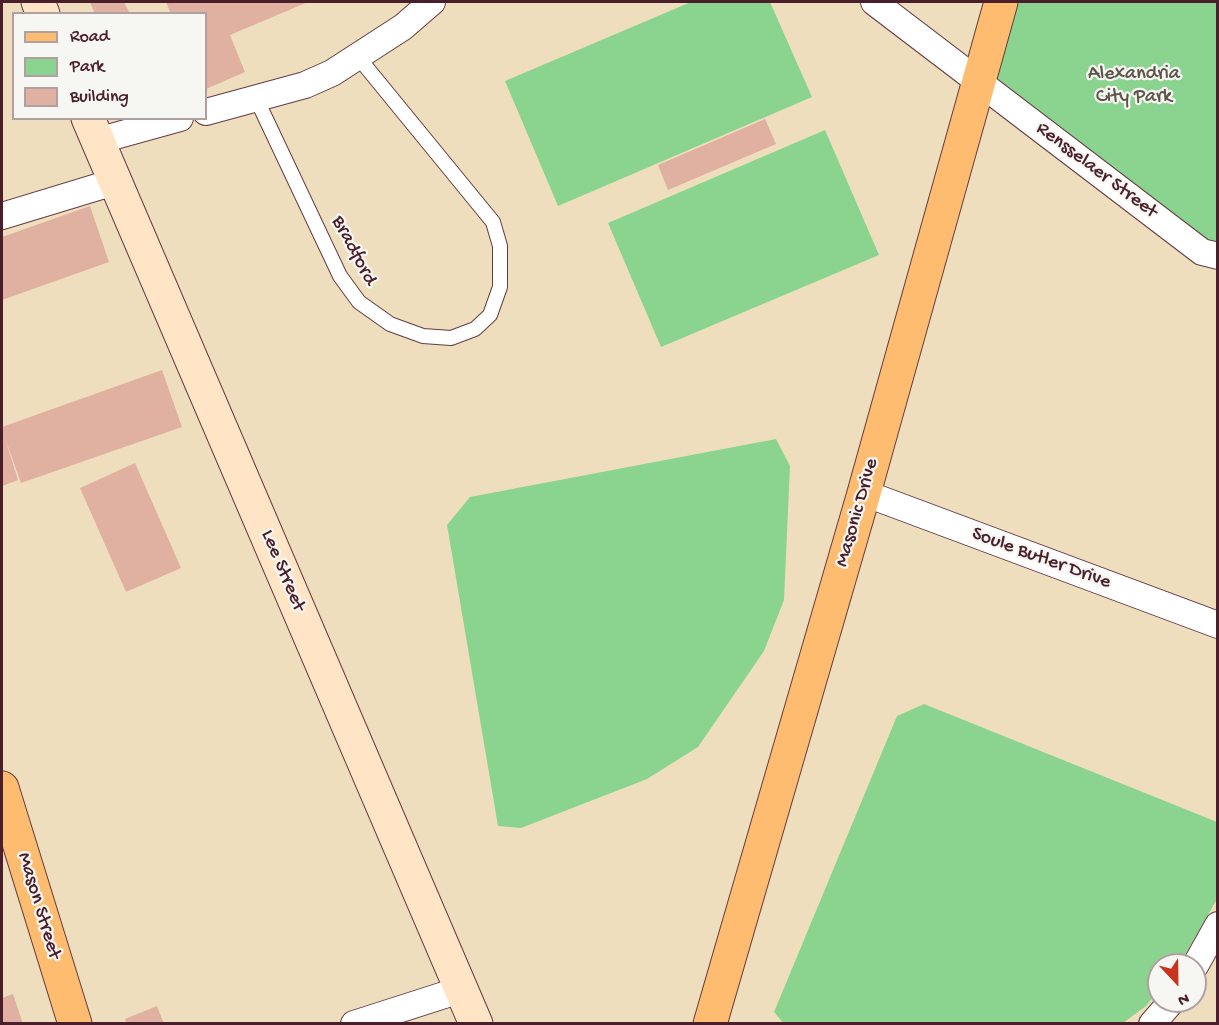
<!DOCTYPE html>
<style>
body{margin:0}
#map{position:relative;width:1219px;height:1025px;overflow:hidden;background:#efdebd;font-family:"Gochi Hand",sans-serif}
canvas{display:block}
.frame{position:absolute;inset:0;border:3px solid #4a1f2b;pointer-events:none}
.legend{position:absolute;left:12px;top:12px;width:195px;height:108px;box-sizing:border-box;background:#f6f6f2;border:2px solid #b1a0a2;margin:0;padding:8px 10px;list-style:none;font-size:18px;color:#4a1f2b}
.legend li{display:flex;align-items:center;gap:12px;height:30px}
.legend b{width:30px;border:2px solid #b1a0a2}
.north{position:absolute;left:1147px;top:953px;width:60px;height:60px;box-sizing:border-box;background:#f6f6f2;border:2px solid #b1a0a2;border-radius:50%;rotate:158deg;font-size:16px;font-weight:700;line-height:24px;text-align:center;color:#4a1f2b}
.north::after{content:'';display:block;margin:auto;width:21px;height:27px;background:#c8321e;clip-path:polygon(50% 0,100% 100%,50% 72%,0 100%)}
</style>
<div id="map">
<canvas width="1219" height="1025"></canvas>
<div class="frame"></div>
<ul class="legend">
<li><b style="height:8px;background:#febc70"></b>Road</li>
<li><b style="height:16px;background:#8ad490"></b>Park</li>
<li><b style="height:16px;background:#e0b0a1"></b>Building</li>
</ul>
<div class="north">N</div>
</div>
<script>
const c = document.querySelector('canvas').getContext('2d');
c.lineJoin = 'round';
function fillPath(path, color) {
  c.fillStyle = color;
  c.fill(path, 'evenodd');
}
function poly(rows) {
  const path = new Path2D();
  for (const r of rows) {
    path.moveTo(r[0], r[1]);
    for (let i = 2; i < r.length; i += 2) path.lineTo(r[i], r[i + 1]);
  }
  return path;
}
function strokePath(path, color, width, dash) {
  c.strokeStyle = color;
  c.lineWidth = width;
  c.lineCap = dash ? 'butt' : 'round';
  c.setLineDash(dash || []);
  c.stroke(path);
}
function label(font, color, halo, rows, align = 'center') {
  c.font = font + ' "Gochi Hand",sans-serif';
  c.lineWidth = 4.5;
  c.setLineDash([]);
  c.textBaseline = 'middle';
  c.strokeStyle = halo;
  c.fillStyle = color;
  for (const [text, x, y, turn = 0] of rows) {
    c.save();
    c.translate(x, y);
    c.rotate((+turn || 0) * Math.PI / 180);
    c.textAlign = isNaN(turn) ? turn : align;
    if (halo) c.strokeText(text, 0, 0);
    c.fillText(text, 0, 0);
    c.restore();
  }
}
fillPath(poly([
 [691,2,770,2,812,97,558,206,505,81],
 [1002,2,1217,2,1217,246,1208,243,980,80],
 [825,130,879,255,661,347,608,223],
 [776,439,790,466,784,600,764,651,698,747,647,779,521,828,498,826,447,525,470,497],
 [924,704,1217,822,1217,899,1179,965,1159,965,1159,990,1146,1006,1123,1023,784,1024,774,1012,897,716]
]), '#8ad490');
fillPath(poly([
 [90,2,124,2,129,12,95,14],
 [166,2,308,2,230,35,245,72,206,89,206,14,171,14],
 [765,119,776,144,668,190,658,165],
 [90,206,109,262,2,300,2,237],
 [162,370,182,427,21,483,5,438,18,480,2,486,2,427],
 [135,463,181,568,126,592,80,488],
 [13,994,23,1024,2,1024,2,998],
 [157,1006,164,1024,127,1024,125,1019]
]), '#e0b0a1');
const lane = poly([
 [256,98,340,276,359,302,390,324,423,336,451,338,475,329,490,315,500,287,500,246,493,222,358,57]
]);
const street = poly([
 [874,2,1202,252,1218,256],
 [206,112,305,85,332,73,403,27,432,2],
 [97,141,180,118],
 [2,216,114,182],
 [864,493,1218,625],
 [1195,966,1218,925],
 [354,1024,463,989],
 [1152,1024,1172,1001]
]);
const secondary = poly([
 [38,2,43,14],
 [88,118,476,1024]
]);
const primary = poly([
 [2,788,75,1024],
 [710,1024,864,493,1001,2]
]);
strokePath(lane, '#633c41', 16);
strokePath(street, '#633c41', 28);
strokePath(secondary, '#633c41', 35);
strokePath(primary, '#633c41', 35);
strokePath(lane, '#fff', 14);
strokePath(street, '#fff', 26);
strokePath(secondary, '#ffe4c6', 33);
strokePath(primary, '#febc70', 33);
label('20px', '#5d5549', '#f6f6f2', [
 ["Alexandria",1134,75],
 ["City Park",1134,98]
]);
label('20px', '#4a1f2b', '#f6f6f2', [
 ["Rensselaer Street",1096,171,37],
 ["Bradford",353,251,62],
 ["Masonic Drive",858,513,-74],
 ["Soule Butler Drive",1041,559,20],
 ["Lee Street",282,571,67],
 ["Mason Street",38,906,73]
]);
</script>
